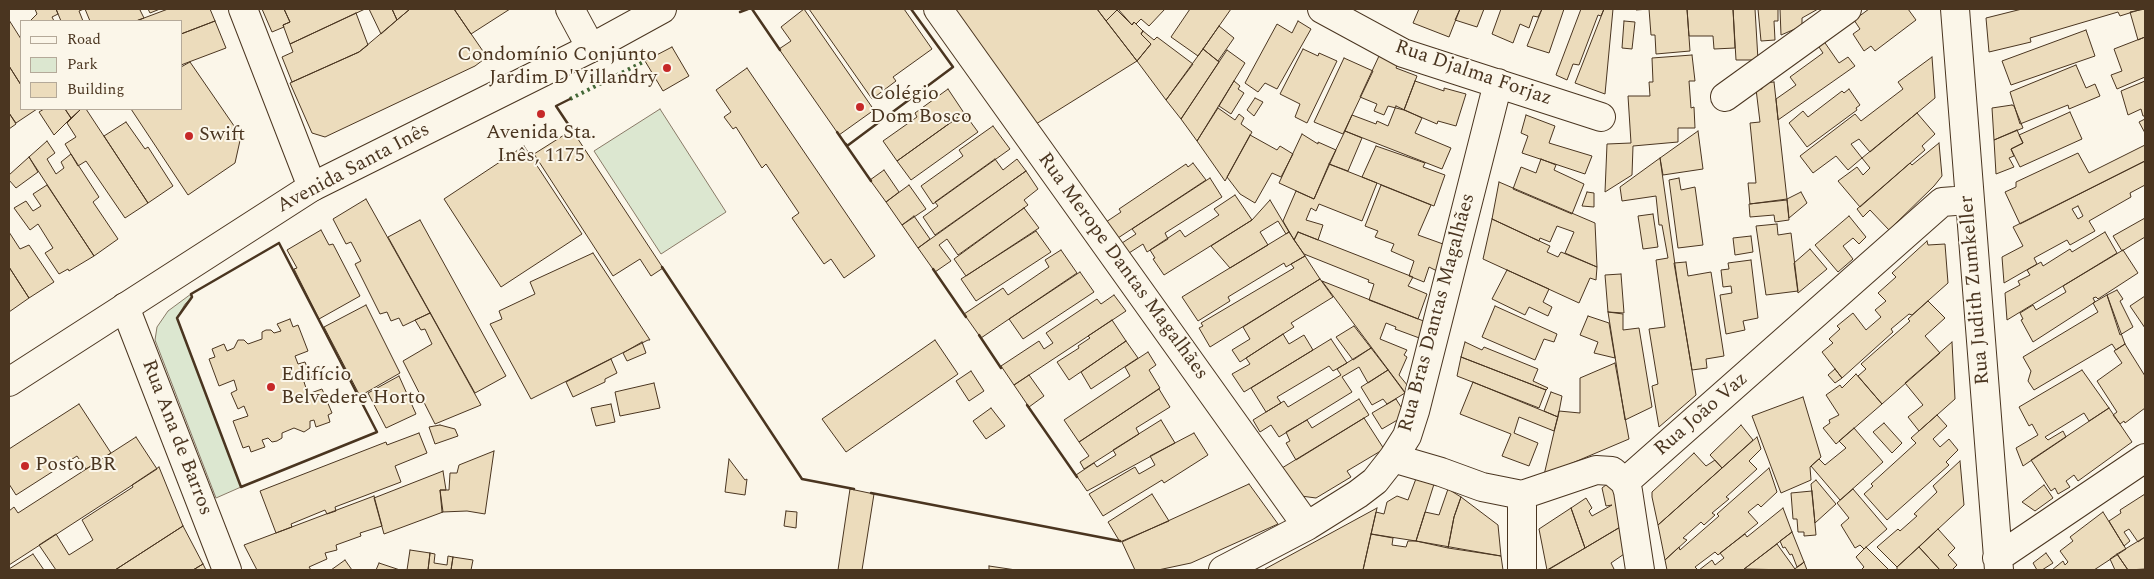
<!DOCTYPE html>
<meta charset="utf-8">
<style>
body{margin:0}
#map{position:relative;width:2154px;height:579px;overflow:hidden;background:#fbf6e9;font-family:Spectral,serif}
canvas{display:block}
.frame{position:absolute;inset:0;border:10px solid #4a3520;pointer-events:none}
.legend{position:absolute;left:20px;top:20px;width:162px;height:90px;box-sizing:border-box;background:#fbf6e9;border:1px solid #b4a999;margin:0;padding:6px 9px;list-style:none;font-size:15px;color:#4a3520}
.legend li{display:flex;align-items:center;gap:10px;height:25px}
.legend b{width:25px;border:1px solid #b4a999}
</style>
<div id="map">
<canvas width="2154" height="579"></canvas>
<div class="frame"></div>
<ul class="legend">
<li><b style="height:6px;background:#fbf6e9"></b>Road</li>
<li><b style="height:14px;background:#dce7d0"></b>Park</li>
<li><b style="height:14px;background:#ecdcbc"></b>Building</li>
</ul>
</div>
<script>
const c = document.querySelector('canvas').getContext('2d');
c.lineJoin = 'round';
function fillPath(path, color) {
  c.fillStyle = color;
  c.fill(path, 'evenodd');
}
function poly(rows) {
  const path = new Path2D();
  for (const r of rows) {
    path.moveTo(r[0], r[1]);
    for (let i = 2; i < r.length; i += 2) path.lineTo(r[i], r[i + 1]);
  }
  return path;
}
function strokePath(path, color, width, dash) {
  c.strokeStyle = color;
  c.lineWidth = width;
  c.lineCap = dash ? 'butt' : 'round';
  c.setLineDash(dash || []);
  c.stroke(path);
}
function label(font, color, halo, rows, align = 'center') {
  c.font = font + ' Spectral,serif';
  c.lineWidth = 4;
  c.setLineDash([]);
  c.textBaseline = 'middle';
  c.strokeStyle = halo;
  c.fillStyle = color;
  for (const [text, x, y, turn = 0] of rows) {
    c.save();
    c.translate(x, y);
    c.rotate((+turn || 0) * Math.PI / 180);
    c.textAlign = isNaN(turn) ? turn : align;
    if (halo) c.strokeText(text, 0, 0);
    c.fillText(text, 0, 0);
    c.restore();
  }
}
const green = poly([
 [660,109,726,212,661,254,594,151,660,109],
 [191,294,192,297,185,304,177,318,241,487,216,498,155,340,157,327,168,311,191,294]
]);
fillPath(green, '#dce7d0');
strokePath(green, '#887966', 1);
const building = poly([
 [35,9,56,9,58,14,52,17,54,21,30,21,37,14,35,9],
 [56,9,84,9,79,11,83,21,61,21,56,9],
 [85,9,143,9,140,10,144,18,136,21,90,21,85,9],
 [148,9,160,9,150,13,148,9],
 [168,9,210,9,215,21,181,34,181,21,136,21,168,9],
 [262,9,284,9,290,22,283,25,284,27,272,32,262,9],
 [284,9,365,9,290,44,283,25,290,22,284,9],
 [369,9,392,9,397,20,381,34,369,9],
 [392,9,410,9,397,20,392,9],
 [410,9,454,9,487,57,475,66,325,137,312,133,290,83,359,52,410,9],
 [454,9,510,9,471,34,454,9],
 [804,9,874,110,839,135,779,49,791,41,781,27,804,9],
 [809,9,904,9,932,49,893,77,896,81,872,99,809,9],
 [954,9,1097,9,1137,61,1036,124,954,9],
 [1097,9,1118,9,1106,21,1097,9],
 [1118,9,1165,9,1149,26,1141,19,1136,24,1134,22,1132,25,1118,9],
 [1190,9,1231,9,1198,56,1171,37,1190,9],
 [1419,9,1460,9,1449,37,1413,23,1419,9],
 [1460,9,1484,9,1477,27,1455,20,1460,9],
 [1501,9,1542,9,1538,17,1533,16,1529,28,1520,24,1513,43,1492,34,1501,9],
 [1542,9,1564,9,1549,53,1527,46,1542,9],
 [1581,9,1604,9,1601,16,1598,15,1579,65,1573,64,1567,80,1556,75,1581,9],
 [1604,9,1613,9,1605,94,1575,83,1604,9],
 [1636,9,1687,9,1690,51,1656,54,1655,35,1651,35,1649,9,1636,10,1636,9],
 [1687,9,1733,9,1735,48,1714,49,1713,36,1689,36,1687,9],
 [1733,9,1755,9,1758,60,1736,60,1733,9],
 [1758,9,1778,9,1778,21,1774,21,1775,40,1761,41,1758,9],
 [1780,9,1818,9,1802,18,1802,26,1781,35,1780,9],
 [1869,9,1908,9,1916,20,1875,51,1871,46,1864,51,1853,34,1860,29,1854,20,1869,9],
 [2022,9,2142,9,2120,16,2118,12,2030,38,2031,42,1989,52,1986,18,2022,9],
 [2145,9,2145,37,2138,40,2130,12,2145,9],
 [1117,10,1132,25,1134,22,1143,31,1141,34,1151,44,1137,61,1106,21,1117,10],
 [356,13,368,45,359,52,292,82,282,57,293,52,290,44,356,13],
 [9,20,21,39,21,85,9,66,9,20],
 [215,21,226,48,181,65,181,34,215,21],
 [1298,21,1311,29,1277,89,1265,83,1258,92,1245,83,1277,24,1292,33,1298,21],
 [1624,21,1635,22,1632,49,1622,48,1624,21],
 [1219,26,1234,38,1218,61,1203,49,1219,26],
 [2086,30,2095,56,2011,85,2002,61,2086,30],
 [1143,31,1154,40,1157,37,1193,64,1166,100,1137,61,1151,44,1141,34,1143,31],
 [2145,37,2145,77,2117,89,2111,75,2122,71,2114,49,2145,37],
 [1823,40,1839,63,1848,57,1855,66,1778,120,1776,99,1796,85,1790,77,1823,53,1817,44,1823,40],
 [672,47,689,76,663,91,645,61,672,47],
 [1203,49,1219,62,1181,119,1166,100,1203,49],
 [1303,49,1318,56,1319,53,1337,61,1307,123,1295,117,1300,104,1280,94,1303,49],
 [1227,50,1245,63,1197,141,1181,119,1227,50],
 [1692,55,1695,81,1689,81,1691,108,1694,107,1695,128,1678,128,1678,142,1633,146,1632,175,1605,192,1607,144,1631,143,1628,96,1650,96,1649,82,1653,82,1652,58,1692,55],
 [1379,56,1398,63,1396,68,1417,76,1404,110,1388,106,1384,115,1374,111,1377,104,1360,97,1379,56],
 [1932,57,1935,98,1870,152,1859,139,1851,144,1862,158,1848,170,1836,156,1813,173,1800,156,1855,114,1861,121,1903,89,1898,82,1932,57],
 [1344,58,1373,71,1343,134,1314,122,1344,58],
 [190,62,241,136,235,163,188,195,131,109,181,109,181,67,190,62],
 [2076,65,2086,88,2095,84,2100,96,2069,109,2068,105,2020,124,2010,92,2076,65],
 [9,66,21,85,21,109,37,109,16,123,9,113,9,66],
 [747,68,875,256,844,278,831,259,824,264,792,218,799,213,766,164,762,168,736,127,733,129,724,117,731,112,716,90,747,68],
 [1234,81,1240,86,1238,89,1244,93,1231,114,1219,106,1234,81],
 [1415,81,1444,91,1444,88,1466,94,1456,126,1438,121,1437,124,1404,110,1415,81],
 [2145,81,2145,116,2143,116,2141,109,2128,115,2121,91,2145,81],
 [1774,82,1787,199,1750,204,1748,183,1756,183,1750,123,1760,122,1756,89,1762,89,1761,84,1764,83,1774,82],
 [948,89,964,113,897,161,883,141,917,117,915,113,948,89],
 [1849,89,1860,105,1856,108,1857,110,1807,147,1789,123,1803,111,1808,117,1842,91,1844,93,1849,89],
 [1255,98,1263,102,1254,116,1247,110,1255,98],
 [2012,105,2014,106,2023,128,1994,140,1992,108,2012,105],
 [1396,106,1422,118,1415,133,1451,148,1442,169,1345,131,1352,115,1376,124,1377,121,1388,126,1396,106],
 [1218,108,1235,120,1239,114,1244,118,1241,124,1252,132,1225,181,1197,141,1218,108],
 [44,109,65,109,71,118,54,135,39,112,44,109],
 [65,109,81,109,71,118,65,109],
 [81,109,86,109,148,203,125,218,86,161,78,166,65,144,76,137,67,123,81,109],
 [2070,112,2082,139,2020,167,2011,149,2023,143,2019,135,2070,112],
 [9,113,16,124,9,129,9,113],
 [964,113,978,132,911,180,897,161,964,113],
 [1917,113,1935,134,1922,146,1925,150,1860,207,1838,181,1857,167,1863,175,1870,168,1862,158,1917,113],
 [1526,115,1555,126,1549,143,1592,156,1585,174,1522,153,1528,136,1521,133,1526,115],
 [2145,119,2145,133,2139,122,2145,119],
 [126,122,145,149,148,147,173,186,148,203,104,136,126,122],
 [993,126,1010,149,933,204,921,186,963,156,959,150,993,126],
 [572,130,663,268,651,276,640,259,613,276,534,154,572,130],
 [2017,130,2023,143,2011,149,2014,156,2009,158,2014,167,1996,174,1994,140,2017,130],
 [1345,131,1362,138,1348,171,1329,164,1345,131],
 [1698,131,1703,169,1663,175,1660,158,1698,131],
 [1302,134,1318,144,1318,142,1336,150,1314,199,1279,183,1302,134],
 [1250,135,1277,150,1280,146,1293,154,1281,177,1272,173,1255,203,1240,194,1227,177,1250,135],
 [47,141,55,153,47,159,56,174,64,168,61,162,71,154,99,197,93,202,118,239,94,256,29,157,47,141],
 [1939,143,1942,176,1934,186,1889,230,1870,210,1863,217,1857,209,1910,163,1912,165,1939,143],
 [2145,145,2145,161,2020,224,2005,192,2016,187,2016,182,2078,153,2089,173,2145,145],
 [524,146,582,234,501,287,444,199,524,146],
 [1376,146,1425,163,1423,167,1445,175,1434,206,1362,177,1376,146],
 [29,157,38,172,16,188,9,180,9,175,29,157],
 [1660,158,1677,279,1696,395,1659,427,1652,386,1658,384,1649,329,1665,327,1656,260,1668,258,1662,225,1659,225,1656,196,1622,201,1620,187,1660,158],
 [995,159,1003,170,1017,159,1026,171,935,235,923,217,938,206,935,202,995,159],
 [1541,159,1556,165,1554,170,1584,184,1572,214,1513,189,1521,167,1536,173,1541,159],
 [2145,161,2145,185,2130,193,2131,197,2089,221,2095,231,2070,245,2067,240,2034,258,2037,264,2004,283,2002,257,2023,246,2013,227,2145,161],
 [2078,206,2083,216,2078,219,2072,209,2078,206],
 [1193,163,1206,180,1118,238,1106,222,1121,212,1119,209,1186,164,1188,167,1193,163],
 [1329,164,1377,183,1362,221,1319,204,1316,211,1311,208,1306,220,1323,225,1318,240,1298,232,1294,240,1283,221,1296,191,1314,199,1329,164],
 [884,170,899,192,886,202,870,180,884,170],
 [1026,171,1038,189,1024,200,1028,205,958,255,947,239,939,245,951,261,935,272,918,248,1026,171],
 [1210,178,1222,197,1165,233,1168,239,1147,252,1143,244,1129,253,1122,243,1136,234,1132,229,1210,178],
 [1679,178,1681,190,1695,187,1703,245,1678,248,1669,180,1679,178],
 [1499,182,1595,223,1597,267,1565,253,1574,232,1557,226,1550,242,1540,238,1539,241,1492,219,1499,182],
 [47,185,94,256,69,271,68,269,59,274,45,253,53,248,38,224,30,230,14,208,26,201,33,211,41,206,33,194,47,185],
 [909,185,926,209,902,225,886,202,909,185],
 [1381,185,1431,205,1418,235,1443,244,1437,271,1429,267,1424,282,1409,276,1414,261,1391,251,1394,244,1375,237,1378,231,1365,226,1381,185],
 [1587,192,1594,193,1594,207,1582,206,1587,192],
 [1801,192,1807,203,1789,218,1787,199,1801,192],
 [1235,195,1252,220,1164,275,1153,259,1155,258,1150,250,1180,230,1185,237,1219,215,1214,209,1235,195],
 [366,199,430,313,403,326,399,318,391,321,387,312,380,314,355,264,361,261,351,242,346,244,333,219,366,199],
 [1270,200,1289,232,1286,234,1278,221,1260,232,1268,245,1230,268,1211,246,1252,220,1270,200],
 [1787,200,1789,220,1775,222,1774,215,1750,217,1749,204,1787,200],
 [1024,208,1039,228,966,276,954,259,1024,208],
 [1653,214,1658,247,1643,249,1638,216,1653,214],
 [914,216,930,239,918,248,902,225,914,216],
 [1849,216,1866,237,1859,244,1853,238,1843,246,1853,259,1838,272,1815,245,1849,216],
 [2145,218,2145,237,2122,251,2113,236,2145,218],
 [1492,219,1550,246,1547,252,1558,257,1561,252,1597,267,1596,280,1590,278,1579,303,1483,259,1492,219],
 [420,220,506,376,475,393,388,237,420,220],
 [1777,224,1778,235,1791,233,1798,291,1766,295,1756,226,1777,224],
 [321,230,329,245,333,244,360,296,319,319,294,269,297,268,287,250,321,230],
 [1036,231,1051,252,976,301,961,279,1036,231],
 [9,232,20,249,29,245,54,282,29,298,9,267,9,232],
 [1289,232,1305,256,1286,267,1284,263,1228,297,1230,301,1198,321,1182,297,1289,232],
 [1298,232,1413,277,1408,286,1427,294,1418,319,1369,300,1374,284,1368,282,1369,280,1304,254,1294,240,1298,232],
 [2105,232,2117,253,2007,320,2005,293,2020,285,2018,281,2030,275,2027,270,2041,262,2043,266,2070,249,2072,252,2105,232],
 [1751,236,1753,252,1735,255,1733,238,1751,236],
 [1927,241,1928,245,1945,244,1948,283,1912,315,1909,314,1891,329,1893,332,1842,378,1822,352,1833,343,1829,339,1840,329,1837,326,1853,313,1866,330,1881,317,1875,310,1886,301,1878,293,1896,277,1892,273,1927,241],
 [1810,249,1827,269,1798,293,1794,263,1810,249],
 [1061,250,1077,273,981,338,964,314,1003,288,1008,295,1049,267,1045,260,1061,250],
 [2123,250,2138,273,2098,299,2096,297,2093,298,2095,302,2033,342,2021,320,2023,319,2020,313,2033,305,2036,310,2066,292,2063,286,2123,250],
 [593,253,650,340,648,340,531,399,490,324,502,319,499,311,535,294,530,282,593,253],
 [1305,256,1320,279,1210,347,1199,328,1203,326,1201,323,1294,268,1291,264,1305,256],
 [1751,260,1758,318,1743,321,1745,330,1726,334,1720,295,1732,293,1731,286,1723,287,1721,270,1729,269,1728,263,1751,260],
 [1686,262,1688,276,1711,272,1724,356,1706,359,1707,368,1692,370,1674,263,1686,262],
 [9,267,29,298,9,312,9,267],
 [1507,270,1549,289,1543,302,1552,307,1548,316,1529,307,1525,315,1492,299,1507,270],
 [1080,272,1094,292,1023,339,1009,319,1080,272],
 [1621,274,1624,313,1608,312,1605,275,1621,274],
 [1320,279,1333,297,1291,323,1294,327,1240,362,1232,350,1250,339,1243,327,1320,279],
 [1322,281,1426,322,1422,339,1395,329,1396,327,1386,323,1380,339,1407,350,1404,355,1407,357,1399,375,1412,391,1410,399,1322,281],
 [2117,290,2123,299,2120,301,2133,327,2120,335,2107,295,2117,290],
 [1114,295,1126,311,1014,385,1001,366,1039,341,1044,349,1053,343,1046,333,1097,299,1101,304,1114,295],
 [2107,295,2125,344,2116,350,2112,344,2034,390,2028,381,2031,371,2023,357,2098,312,2093,303,2107,295],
 [2145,296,2145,328,2130,306,2145,296],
 [1928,301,1945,318,1925,336,1940,353,1882,404,1858,376,1866,369,1861,364,1910,321,1908,319,1928,301],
 [366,305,400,373,360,396,324,327,366,305],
 [1495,306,1557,334,1554,342,1544,339,1535,360,1482,337,1495,306],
 [1608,312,1623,314,1623,330,1639,328,1652,407,1625,420,1608,312],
 [430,313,481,405,435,424,403,361,432,344,425,329,421,330,415,320,430,313],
 [1588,316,1609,323,1615,358,1594,353,1598,342,1580,335,1588,316],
 [290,319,293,327,298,325,308,351,295,356,298,364,305,362,312,379,304,382,308,394,322,389,332,413,328,415,330,422,316,427,314,420,310,421,310,428,304,432,294,428,282,433,282,438,277,441,272,442,268,438,262,440,265,447,251,452,249,446,243,448,233,421,248,416,244,406,238,409,231,393,237,390,234,380,219,386,209,359,215,357,212,349,224,344,227,351,234,348,238,340,244,340,248,344,262,339,262,332,266,330,271,330,274,333,281,331,277,324,290,319],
 [1112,320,1126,341,1069,380,1057,362,1079,348,1078,346,1090,338,1088,336,1112,320],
 [1354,326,1371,348,1353,360,1336,337,1354,326],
 [1283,334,1289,344,1304,335,1313,350,1244,392,1232,374,1250,364,1246,358,1283,334],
 [1331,339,1347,363,1333,371,1329,366,1277,397,1281,403,1266,412,1251,388,1331,339],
 [935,340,958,374,846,452,822,419,935,340],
 [1126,341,1138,358,1091,389,1081,372,1126,341],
 [642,342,646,353,627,361,623,353,642,342],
 [1465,342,1482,350,1484,347,1538,369,1533,381,1548,388,1546,390,1461,357,1465,342],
 [1952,342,1955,399,1919,431,1908,417,1923,405,1905,383,1952,342],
 [2125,344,2145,376,2145,408,2125,423,2124,421,2120,424,2113,415,2117,412,2097,381,2122,363,2114,351,2125,344],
 [1371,348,1388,370,1368,383,1359,367,1342,377,1352,392,1279,437,1271,425,1260,432,1253,420,1284,401,1288,407,1341,375,1337,369,1371,348],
 [1148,352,1156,365,1149,370,1160,388,1079,442,1064,420,1130,376,1125,367,1148,352],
 [1461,357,1546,390,1539,408,1457,376,1461,357],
 [611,359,617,373,605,379,605,382,573,397,566,382,611,359],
 [1615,363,1629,439,1544,475,1559,411,1580,413,1580,378,1615,363],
 [1835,369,1842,378,1835,383,1828,375,1835,369],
 [1388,370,1405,393,1387,404,1383,399,1372,405,1361,387,1388,370],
 [2082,370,2109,408,2089,421,2084,413,2045,437,2048,440,2063,431,2066,437,2023,466,2016,448,2038,435,2032,424,2029,426,2019,407,2082,370],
 [971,371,984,391,969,401,956,381,971,371],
 [1856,374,1882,404,1836,444,1823,428,1830,423,1829,420,1839,415,1826,395,1840,385,1842,388,1856,374],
 [1029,375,1044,396,1029,407,1014,385,1029,375],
 [399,376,416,414,386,428,368,393,399,376],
 [1473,382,1558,417,1554,431,1519,417,1514,433,1538,443,1529,466,1502,456,1511,434,1460,414,1473,382],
 [654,383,660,408,620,416,615,392,654,383],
 [1159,389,1170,407,1136,428,1139,434,1084,469,1080,462,1089,456,1079,442,1159,389],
 [1551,392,1562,396,1558,417,1544,411,1551,392],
 [1803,397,1821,457,1810,467,1811,480,1781,493,1752,416,1803,397],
 [1359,399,1369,415,1296,460,1286,443,1290,441,1286,432,1307,420,1312,428,1359,399],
 [1396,399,1406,415,1382,429,1372,413,1396,399],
 [79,404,111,453,86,469,77,456,16,495,9,484,9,449,79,404],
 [611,404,615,422,596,426,591,408,611,404],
 [991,408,1005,426,986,439,973,421,991,408],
 [2109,408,2132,442,2078,481,2074,475,2066,481,2070,487,2058,494,2055,488,2051,491,2031,460,2109,408],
 [1937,415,1947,426,1933,439,1940,447,1949,439,1958,450,1946,462,1949,465,1887,520,1864,494,1873,486,1871,484,1916,443,1911,438,1937,415],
 [1364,418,1384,449,1347,471,1351,477,1316,498,1301,496,1282,468,1364,418],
 [1161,420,1175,443,1087,491,1076,475,1094,463,1097,467,1116,455,1113,450,1161,420],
 [1884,423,1902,443,1892,453,1873,432,1884,423],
 [440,425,455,429,458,436,435,444,429,427,440,425],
 [1741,425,1753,440,1722,468,1710,455,1741,425],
 [1854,428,1883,462,1840,500,1811,466,1819,459,1825,465,1846,448,1839,441,1854,428],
 [419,433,427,453,395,466,401,482,335,507,336,511,327,514,325,510,291,524,292,527,276,533,260,491,386,442,387,445,419,433],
 [1194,433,1208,455,1164,483,1162,480,1103,516,1089,494,1135,467,1139,474,1155,465,1150,456,1194,433],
 [136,437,157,469,9,565,9,511,14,507,18,513,136,437],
 [1757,437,1761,449,1749,461,1757,469,1726,497,1729,499,1712,513,1715,515,1704,525,1701,522,1683,538,1687,540,1665,560,1658,525,1757,437],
 [494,451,485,514,467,511,442,512,440,490,449,490,450,473,457,473,459,465,494,451],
 [1694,453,1706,466,1715,460,1722,468,1658,525,1652,497,1652,492,1694,453],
 [729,459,745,480,747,479,745,495,725,492,729,459],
 [1960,461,1964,505,1897,567,1877,547,1898,529,1900,531,1917,516,1914,514,1937,492,1933,486,1960,461],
 [159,467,183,526,115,570,56,570,39,545,56,534,69,555,93,540,82,520,133,487,132,485,159,467],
 [1769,468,1777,492,1761,507,1758,504,1748,512,1758,523,1718,555,1715,552,1695,567,1698,570,1667,570,1665,560,1679,547,1680,550,1719,516,1717,514,1769,468],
 [443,471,446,490,440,490,443,512,384,534,374,498,443,471],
 [1417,476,1435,481,1416,541,1371,534,1376,512,1384,514,1387,502,1397,496,1408,500,1417,476],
 [1816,480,1836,504,1815,523,1811,484,1816,480],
 [1611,481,1622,526,1585,548,1571,508,1586,498,1592,508,1589,511,1592,516,1612,505,1606,506,1602,488,1611,481],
 [1249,484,1278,524,1191,563,1158,570,1135,570,1122,542,1124,541,1249,484],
 [2044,485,2053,498,2035,511,2022,502,2044,485],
 [850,489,874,494,862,570,838,570,850,489],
 [1448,489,1461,497,1454,517,1448,548,1416,541,1425,512,1439,515,1448,489],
 [1853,489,1887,529,1864,549,1860,545,1855,548,1841,525,1849,518,1837,503,1853,489],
 [1812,491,1816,535,1804,536,1804,532,1798,532,1797,519,1793,519,1791,493,1812,491],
 [1152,494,1169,521,1120,542,1108,522,1152,494],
 [2145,494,2145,537,2138,542,2129,529,2124,532,2130,541,2124,546,2109,521,2121,513,2120,510,2145,494],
 [374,496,382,526,360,533,361,536,336,545,337,550,325,553,327,559,309,567,311,570,257,570,244,545,374,496],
 [1461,497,1498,525,1501,556,1448,548,1454,517,1461,497],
 [1377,508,1363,570,1265,570,1265,569,1377,508],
 [1571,508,1585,548,1547,570,1539,529,1571,508],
 [1783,508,1792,532,1743,570,1699,570,1712,560,1715,565,1724,558,1720,553,1745,534,1747,537,1783,508],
 [786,511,797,512,796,528,784,526,786,511],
 [2103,512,2126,549,2094,570,2052,570,2063,561,2065,565,2068,562,2060,551,2073,541,2070,537,2103,512],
 [183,526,203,564,193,570,115,570,183,526],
 [1622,526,1627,552,1611,563,1614,569,1612,570,1548,570,1622,526],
 [1938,529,1955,548,1948,555,1957,565,1952,570,1940,570,1919,547,1938,529],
 [1792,532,1804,562,1797,567,1792,554,1790,555,1785,547,1783,548,1780,541,1792,532],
 [1371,534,1393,538,1392,545,1406,547,1408,541,1416,541,1501,556,1503,570,1363,570,1371,534],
 [2145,537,2145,569,2128,570,2117,554,2145,537],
 [1777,544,1795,569,1793,570,1744,569,1777,544],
 [1866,547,1889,570,1861,570,1864,567,1856,557,1866,547],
 [1919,547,1940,570,1897,570,1897,567,1919,547],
 [410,550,430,553,428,570,407,570,410,550],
 [430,553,435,554,434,563,447,565,448,556,453,557,451,570,428,570,430,553],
 [2046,553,2053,563,2042,570,2037,570,2033,563,2046,553],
 [33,554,44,570,9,570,9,569,33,554],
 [2117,554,2128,570,2115,570,2110,559,2117,554],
 [453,557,473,560,471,570,451,570,453,557],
 [345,560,352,570,331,570,345,560],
 [1804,562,1807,570,1793,570,1802,564,1804,562],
 [379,563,400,570,376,570,379,563],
 [203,564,206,570,193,570,203,564],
 [989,566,1016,570,989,570,989,566]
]);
fillPath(building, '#ecdcbc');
strokePath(building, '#4a3520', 1);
const minor = poly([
 [243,9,312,187],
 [570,9,591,48],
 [938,9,1307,526],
 [1322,9,1403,53,1601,117],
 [1955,9,1999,570],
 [1725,97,1847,9],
 [125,307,227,570],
 [1393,458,1441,472,1482,487,1522,495,1596,470,1612,471,1625,482],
 [1625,482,1942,202,1968,200],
 [1625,482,1628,491,1640,570],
 [1522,495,1522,570],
 [1997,558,2145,458],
 [1223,570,1307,526,1358,494,1375,481,1393,458,1407,436,1415,411,1498,83]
]);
const secondary = poly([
 [9,382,312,187,591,48,662,9]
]);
strokePath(minor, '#4a3520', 30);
strokePath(secondary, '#4a3520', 30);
strokePath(minor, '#fbf6e9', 28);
strokePath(secondary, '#fbf6e9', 28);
strokePath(poly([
 [570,99,645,61]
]), '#436837', 4, [2.5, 4]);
strokePath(poly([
 [752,9,780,50],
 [740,12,748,9],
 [570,99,556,106,574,133],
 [837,132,871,181],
 [846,144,847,146,953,67,911,9],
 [279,243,377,432,241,487,177,318,192,297,191,294,279,243],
 [662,267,802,479,854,489],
 [933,269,966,317],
 [979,335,1001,368],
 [1027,405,1077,477],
 [871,493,1120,541]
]), '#4a3520', 2.5);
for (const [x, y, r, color] of [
 [667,68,5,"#c62828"],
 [860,107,5,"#c62828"],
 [541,114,5,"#c62828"],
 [189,136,5,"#c62828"],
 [271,387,5,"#c62828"],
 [25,466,5,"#c62828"]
]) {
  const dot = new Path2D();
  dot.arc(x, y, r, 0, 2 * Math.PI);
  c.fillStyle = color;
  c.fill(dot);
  strokePath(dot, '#fbf6e9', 2);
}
label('20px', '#4a3520', '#fbf6e9', [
 ["Condomínio Conjunto",657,56,"right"],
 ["Jardim D'Villandry",657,79,"right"],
 ["Colégio",870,95],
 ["Dom Bosco",870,118],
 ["Avenida Sta.",541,134,"center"],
 ["Inês, 1175",541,157,"center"],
 ["Swift",199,136],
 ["Edifício",281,376],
 ["Belvedere Horto",281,399],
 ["Posto BR",35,466]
], 'left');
label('20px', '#4a3520', '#fbf6e9', [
 ["Rua Djalma Forjaz",1473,74,19],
 ["Avenida Santa Inês",354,169,-28],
 ["Rua Merope Dantas Magalhães",1122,267,54],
 ["Rua Judith Zumkeller",1976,290,-95],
 ["Rua Bras Dantas Magalhães",1438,313,-75],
 ["Rua João Vaz",1702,415,-41],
 ["Rua Ana de Barros",176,438,69]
]);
</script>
